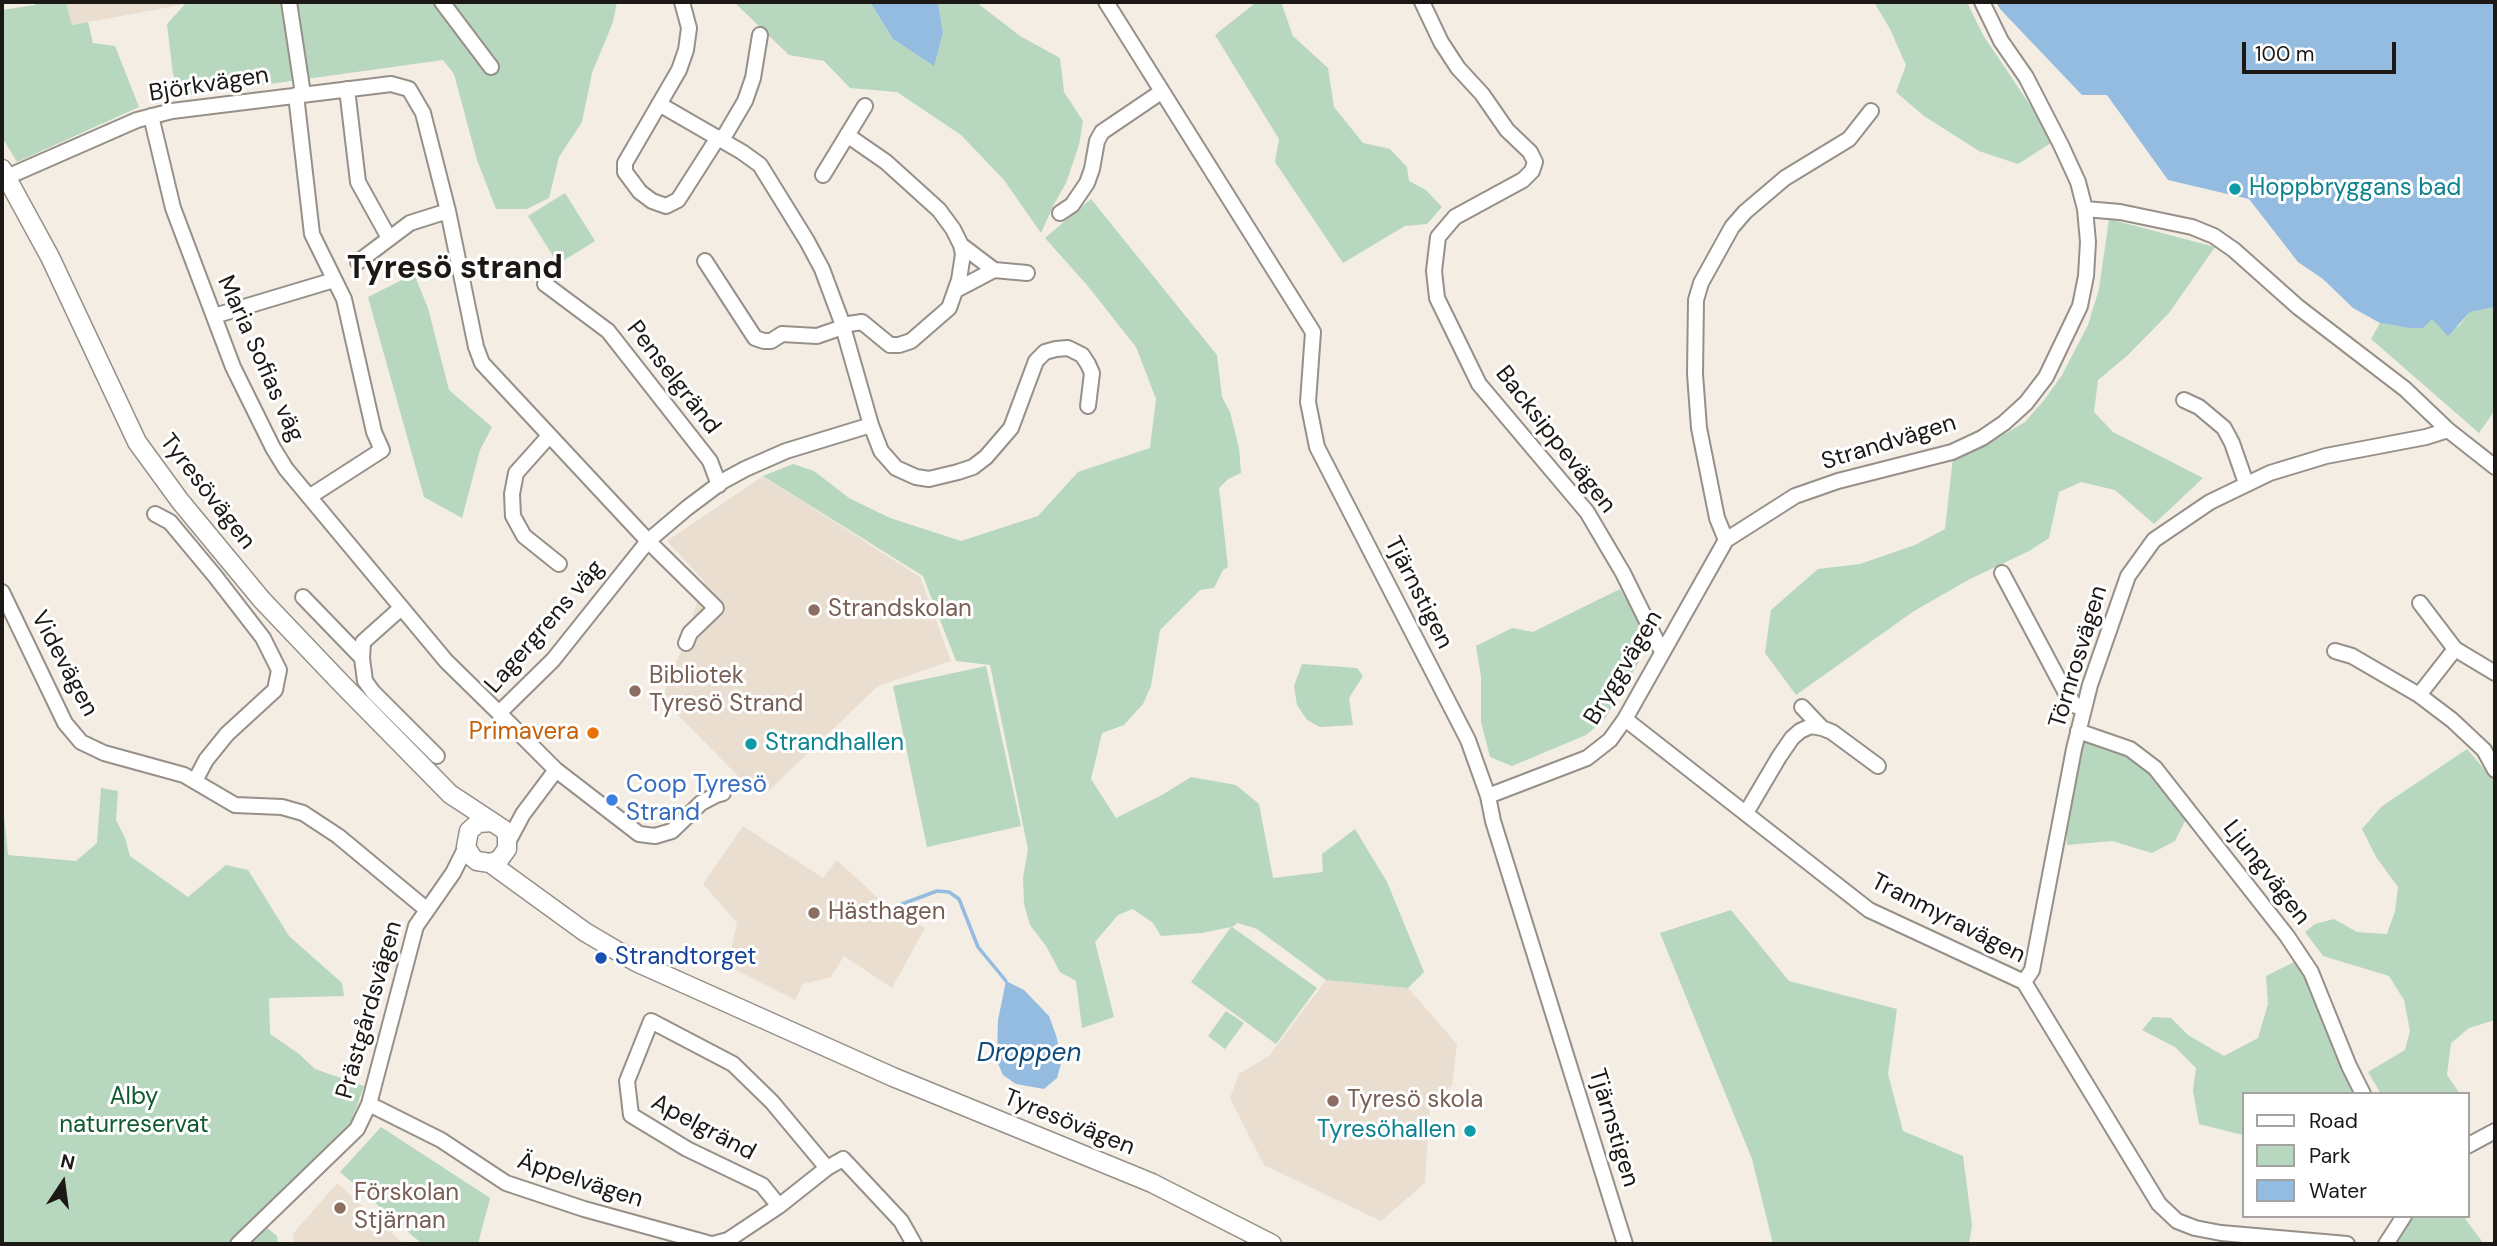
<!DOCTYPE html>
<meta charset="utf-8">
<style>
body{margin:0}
#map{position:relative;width:2497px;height:1246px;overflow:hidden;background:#f3ede4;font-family:"DM Sans",sans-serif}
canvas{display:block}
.frame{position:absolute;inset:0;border:4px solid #1b1815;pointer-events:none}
.legend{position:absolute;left:2242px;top:1092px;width:228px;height:126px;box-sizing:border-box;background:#fff;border:2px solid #a4a3a1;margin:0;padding:9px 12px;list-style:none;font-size:21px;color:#1b1815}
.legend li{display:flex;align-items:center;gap:14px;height:35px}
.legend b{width:35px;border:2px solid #a4a3a1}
.north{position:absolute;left:28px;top:1148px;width:70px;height:70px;-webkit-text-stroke:5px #fff;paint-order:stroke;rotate:13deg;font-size:19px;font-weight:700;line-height:28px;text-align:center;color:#1b1815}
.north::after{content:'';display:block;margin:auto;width:24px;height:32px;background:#1b1815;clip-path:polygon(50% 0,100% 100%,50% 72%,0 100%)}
.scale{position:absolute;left:2242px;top:42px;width:154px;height:32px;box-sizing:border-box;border:4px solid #1b1815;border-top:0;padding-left:9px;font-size:21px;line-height:24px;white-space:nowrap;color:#1b1815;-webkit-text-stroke:5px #fff;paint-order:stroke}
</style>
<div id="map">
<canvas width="2497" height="1246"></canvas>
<div class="frame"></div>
<ul class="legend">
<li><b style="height:9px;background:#fff"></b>Road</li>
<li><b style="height:19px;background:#b7d7be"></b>Park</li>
<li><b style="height:19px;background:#94bbe0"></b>Water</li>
</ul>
<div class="north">N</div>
<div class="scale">100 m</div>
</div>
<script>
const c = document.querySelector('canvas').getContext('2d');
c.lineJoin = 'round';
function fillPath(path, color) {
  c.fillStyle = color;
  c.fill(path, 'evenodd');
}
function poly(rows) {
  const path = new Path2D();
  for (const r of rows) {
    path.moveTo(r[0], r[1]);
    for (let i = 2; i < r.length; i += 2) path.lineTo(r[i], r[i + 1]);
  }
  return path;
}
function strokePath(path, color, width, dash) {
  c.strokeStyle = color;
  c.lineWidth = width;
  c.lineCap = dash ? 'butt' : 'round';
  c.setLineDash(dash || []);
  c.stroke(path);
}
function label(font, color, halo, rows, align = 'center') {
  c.font = font + ' "DM Sans",sans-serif';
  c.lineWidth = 6;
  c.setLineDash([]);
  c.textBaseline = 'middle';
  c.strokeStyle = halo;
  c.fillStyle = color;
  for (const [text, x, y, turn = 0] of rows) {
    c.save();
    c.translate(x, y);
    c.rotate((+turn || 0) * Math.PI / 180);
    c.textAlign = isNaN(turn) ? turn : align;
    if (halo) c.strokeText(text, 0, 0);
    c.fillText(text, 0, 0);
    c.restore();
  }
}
fillPath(poly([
 [66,2,187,2,186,4,72,25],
 [763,476,920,577,951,661,878,686,764,795,740,778,662,699,685,640,704,581,667,541],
 [743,826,823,878,837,860,883,903,925,928,892,988,844,956,831,977,803,984,795,1000,728,966,737,923,703,884],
 [1326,980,1408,988,1457,1044,1452,1085,1430,1105,1425,1183,1381,1221,1264,1165,1230,1098,1239,1074,1269,1056],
 [337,1183,404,1244,294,1244,293,1234]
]), '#eaded0');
fillPath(poly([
 [36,2,66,2,72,25,88,22,93,43,115,46,139,107,17,162,2,137,2,10,35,5],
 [187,2,617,2,613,22,592,73,582,122,559,157,549,198,527,209,496,209,477,160,454,74,443,60,183,96,173,74,167,24],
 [734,2,870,2,893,39,933,65,943,32,938,2,976,2,1020,36,1060,58,1064,92,1083,121,1079,145,1066,183,1054,204,1041,233,1004,180,961,135,897,92,850,88,824,61,789,55],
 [1253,2,1281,2,1293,36,1328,68,1334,107,1363,143,1390,149,1407,167,1409,181,1426,190,1442,207,1427,224,1405,226,1343,263,1275,162,1279,139,1215,35,1254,4],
 [1874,2,1967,2,1983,35,2032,108,2051,143,2018,164,1979,151,1924,116,1896,92,1906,65,1890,29],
 [565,193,595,241,558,264,528,216],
 [1091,199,1217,355,1222,397,1230,412,1239,448,1241,473,1228,479,1219,488,1228,567,1223,570,1214,588,1200,590,1160,630,1151,686,1143,704,1124,725,1102,733,1091,779,1116,818,1162,795,1191,777,1236,785,1259,804,1273,878,1323,872,1322,854,1355,829,1387,882,1424,972,1408,988,1326,980,1257,929,1238,923,1232,927,1317,988,1276,1044,1191,982,1231,927,1202,933,1161,936,1153,923,1133,909,1118,915,1095,942,1114,1017,1082,1028,1076,981,1060,972,1046,946,1030,925,1024,904,1023,878,1028,849,990,665,956,661,923,576,763,476,793,464,814,471,849,498,890,518,961,541,1038,516,1078,472,1150,448,1156,399,1136,347,1087,285,1045,238],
 [2109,219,2215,247,2169,313,2128,355,2098,380,2094,412,2113,432,2203,478,2154,524,2115,490,2081,482,2059,492,2049,538,2029,551,1970,579,1914,611,1796,695,1765,653,1771,610,1818,569,1860,564,1915,545,1945,529,1953,457,1996,439,2025,422,2045,399,2062,375,2088,325,2099,289],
 [414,274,428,308,449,390,492,427,480,450,462,518,424,497,368,297],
 [2495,307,2495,410,2479,433,2371,339,2380,323,2409,328,2431,320,2458,327,2470,312],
 [1620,589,1640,622,1640,660,1604,720,1586,735,1512,766,1490,757,1481,722,1481,677,1476,646,1512,628,1533,632],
 [1302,664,1357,668,1363,676,1349,698,1353,725,1320,727,1307,720,1297,705,1294,686],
 [986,666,1021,826,927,847,893,686],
 [2079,738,2122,750,2149,769,2186,819,2175,841,2152,853,2112,841,2067,845,2065,811],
 [2467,749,2495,782,2495,1020,2469,1028,2451,1043,2447,1075,2460,1094,2381,1094,2368,1072,2405,1050,2410,1031,2404,1000,2389,976,2323,956,2305,932,2315,924,2334,919,2357,932,2387,934,2395,911,2398,887,2376,857,2362,829,2381,807],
 [101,788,118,791,116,820,125,838,130,856,188,897,226,865,248,870,289,936,342,983,344,996,269,998,270,1034,299,1054,315,1069,364,1086,349,1128,260,1222,277,1236,278,1244,2,1244,2,797,8,855,76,861,97,843],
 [1731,910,1789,981,1897,1009,1888,1074,1903,1131,1963,1156,1972,1225,1969,1244,1773,1244,1752,1159,1660,933],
 [2294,962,2310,979,2354,1094,2243,1094,2243,1135,2199,1124,2193,1091,2196,1068,2175,1047,2142,1030,2153,1017,2171,1018,2188,1035,2224,1056,2258,1038,2268,1004,2266,976],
 [1226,1011,1244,1023,1225,1049,1208,1036],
 [381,1127,490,1198,478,1244,422,1244,340,1172],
 [2407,1216,2463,1216,2484,1244,2395,1244,2392,1238]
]), '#b7d7be');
fillPath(poly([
 [870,2,938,2,943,32,934,66,893,39],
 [1996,2,2495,2,2495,307,2470,312,2448,336,2434,321,2431,320,2423,328,2409,328,2380,323,2353,308,2323,279,2298,262,2249,199,2168,180,2107,95,2082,95,2000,9],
 [1006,981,1024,990,1049,1016,1056,1035,1062,1060,1057,1078,1044,1089,1016,1084,1003,1075,997,1061,998,1020]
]), '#94bbe0');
strokePath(poly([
 [894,907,937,891,949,892,959,899,978,947,1006,981]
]), '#94bbe0', 3.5);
const minor = poly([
 [289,2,303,94],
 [442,2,491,67],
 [682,2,689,28,686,50,679,70,625,163,625,172,640,192,652,201,666,206,678,200,717,139,725,135,745,101,753,78,760,35],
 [1106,2,1313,332,1308,402,1317,447,1468,740,1488,796,1493,821,1625,1244],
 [1422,2,1441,42,1458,68,1482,94,1507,130,1530,152,1535,162,1532,171,1523,180,1455,217,1438,237,1434,271,1437,298,1479,384,1587,512,1623,573,1662,652],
 [347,89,358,182,389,238],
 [296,95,312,234,344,299,374,432,382,450,309,497],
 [659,104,742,152,760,165,807,241,822,269,841,320,871,425,881,451,896,468,916,477,929,479,958,472,973,467,986,457,1011,428,1036,361,1045,352,1056,349,1068,348,1082,355,1088,364,1092,373,1088,406],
 [151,116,173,208,233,367,273,448,286,469,446,661,499,713],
 [823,175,865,106],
 [7,177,137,120,172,111,391,84,409,89,423,113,448,211,476,347,482,363,648,541,716,608,690,633,686,643],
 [2085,209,2120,212,2192,227,2214,236,2234,250,2298,307,2405,389,2448,430,2495,467],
 [1060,213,1072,205,1087,183,1092,169,1097,141,1102,132,1161,92],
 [961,245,994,270,1027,273],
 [705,261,755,338,764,341,771,341,782,334,817,336,843,327],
 [358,262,410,223,448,211],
 [545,284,608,331,710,461,719,485],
 [956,290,994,270],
 [214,316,334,280],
 [842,325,862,322,890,345,899,345,911,341,949,308,959,280,963,254,961,245,953,229,939,210,886,162,847,135],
 [2184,400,2199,407,2224,428,2232,443,2246,483],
 [549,436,516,473,512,494,513,516,524,536,559,564],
 [155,514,170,522,215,576,263,638,279,670,275,690,227,734,206,760,195,781],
 [1726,540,1717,518,1699,428,1695,374,1696,300,1701,283,1732,227,1745,212,1785,178,1849,139,1871,111],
 [2002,573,2067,695,2076,706,2084,708],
 [2,592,65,723,81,742,104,753,184,775,235,805,282,807,303,813,338,836,426,909],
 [303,597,362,658,365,681,373,692,437,756],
 [2455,649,2495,673],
 [2335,651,2352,656,2419,695,2452,720,2484,750,2495,770],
 [362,658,363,642,401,608],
 [2419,695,2455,649,2420,603],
 [1802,707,1822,728],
 [1625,719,1869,910,2024,982,2159,1204,2177,1221,2195,1228,2221,1233,2347,1244],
 [2078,731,2130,749,2155,768,2287,936,2311,972,2349,1066,2363,1094],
 [723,793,716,795,701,803,672,831,655,836,639,834,556,770,499,713,553,660,648,541,687,508,723,481,745,469,786,451,871,425],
 [1488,796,1587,758,1610,740,1625,719,1726,540,1795,496,1838,481,1952,452,1982,438,2004,423,2026,403,2046,377,2080,306,2086,276,2088,242,2085,209,2078,182,2061,145,2026,77,2001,41,1982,2],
 [1746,813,1779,757,1792,738,1800,731,1811,726,1822,728,1832,732,1878,766],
 [508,842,523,814,556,770],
 [2024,982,2032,970,2074,749,2090,685,2128,576,2154,540,2210,502,2270,473,2326,456,2426,437,2448,430],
 [369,1104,441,1140,506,1183,584,1209,711,1244],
 [2467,1146,2495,1131],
 [779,1206,762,1185,687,1149,631,1115,627,1081,651,1021,733,1064,772,1102,827,1168],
 [238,1244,357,1129,369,1104,416,926,453,873,466,847],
 [713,1244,728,1240,779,1206,827,1168,843,1159,901,1221,914,1244],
 [2386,1244,2404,1216]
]);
const major = poly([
 [2,169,50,257,137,442,180,501,262,600,340,682,450,794,503,829,507,834,507,849,499,860,490,863],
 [492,822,478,823,469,831,466,847,472,857,477,861,490,863,585,932,636,962,893,1077,1152,1183,1272,1244]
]);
strokePath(minor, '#969088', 18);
strokePath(major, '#969088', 21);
strokePath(minor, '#fff', 14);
strokePath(major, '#fff', 18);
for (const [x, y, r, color] of [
 [2235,189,7,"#0f9aa8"],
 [814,610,7,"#8d6e63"],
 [635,691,7,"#8d6e63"],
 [593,733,7,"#e8710a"],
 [751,744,7,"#0f9aa8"],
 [612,800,7,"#3f7fe0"],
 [814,913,7,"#8d6e63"],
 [601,958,7,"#1a4fb4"],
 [1333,1101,7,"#8d6e63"],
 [1470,1131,7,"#0f9aa8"],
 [340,1208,7,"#8d6e63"]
]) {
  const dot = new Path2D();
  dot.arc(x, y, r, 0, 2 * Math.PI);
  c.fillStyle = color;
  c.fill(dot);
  strokePath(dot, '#fff', 2.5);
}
label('24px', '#1b1815', '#fff', [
 ["Björkvägen",209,85,-9],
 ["Maria Sofias väg",260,359,66],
 ["Penselgränd",673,378,52],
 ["Backsippevägen",1555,440,52],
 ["Strandvägen",1889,443,-17],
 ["Tyresövägen",207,492,52],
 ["Tjärnstigen",1418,593,63],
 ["Lagergrens väg",545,627,-49],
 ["Törnrosvägen",2079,657,-73],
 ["Videvägen",64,664,62],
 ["Bryggvägen",1624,668,-59],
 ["Ljungvägen",2266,873,52],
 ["Tranmyravägen",1948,919,27],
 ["Prästgårdsvägen",370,1010,-74],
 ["Tyresövägen",1069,1123,22],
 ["Apelgränd",703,1128,28],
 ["Tjärnstigen",1613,1128,73],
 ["Äppelvägen",580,1181,18]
]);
label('24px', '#0d838f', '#fff', [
 ["Hoppbryggans bad",2249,189],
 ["Strandhallen",765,744],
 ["Tyresöhallen",1456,1131,"right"]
], 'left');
label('24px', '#785e54', '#fff', [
 ["Strandskolan",828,610],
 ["Bibliotek",649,677],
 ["Tyresö Strand",649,705],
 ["Hästhagen",828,913],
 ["Tyresö skola",1347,1101],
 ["Förskolan",354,1194],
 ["Stjärnan",354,1222]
], 'left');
label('24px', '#c56008', '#fff', [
 ["Primavera",579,733]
], 'right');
label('24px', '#366cbe', '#fff', [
 ["Coop Tyresö",626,786],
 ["Strand",626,814]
], 'left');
label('24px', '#164399', '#fff', [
 ["Strandtorget",615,958]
], 'left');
label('24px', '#10592f', '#fff', [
 ["Alby",134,1098],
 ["naturreservat",134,1126]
]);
label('italic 26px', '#0f4c7b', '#fff', [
 ["Droppen",1029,1054]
]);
label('bold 32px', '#1b1815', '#fff', [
 ["Tyresö strand",455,270]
]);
</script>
